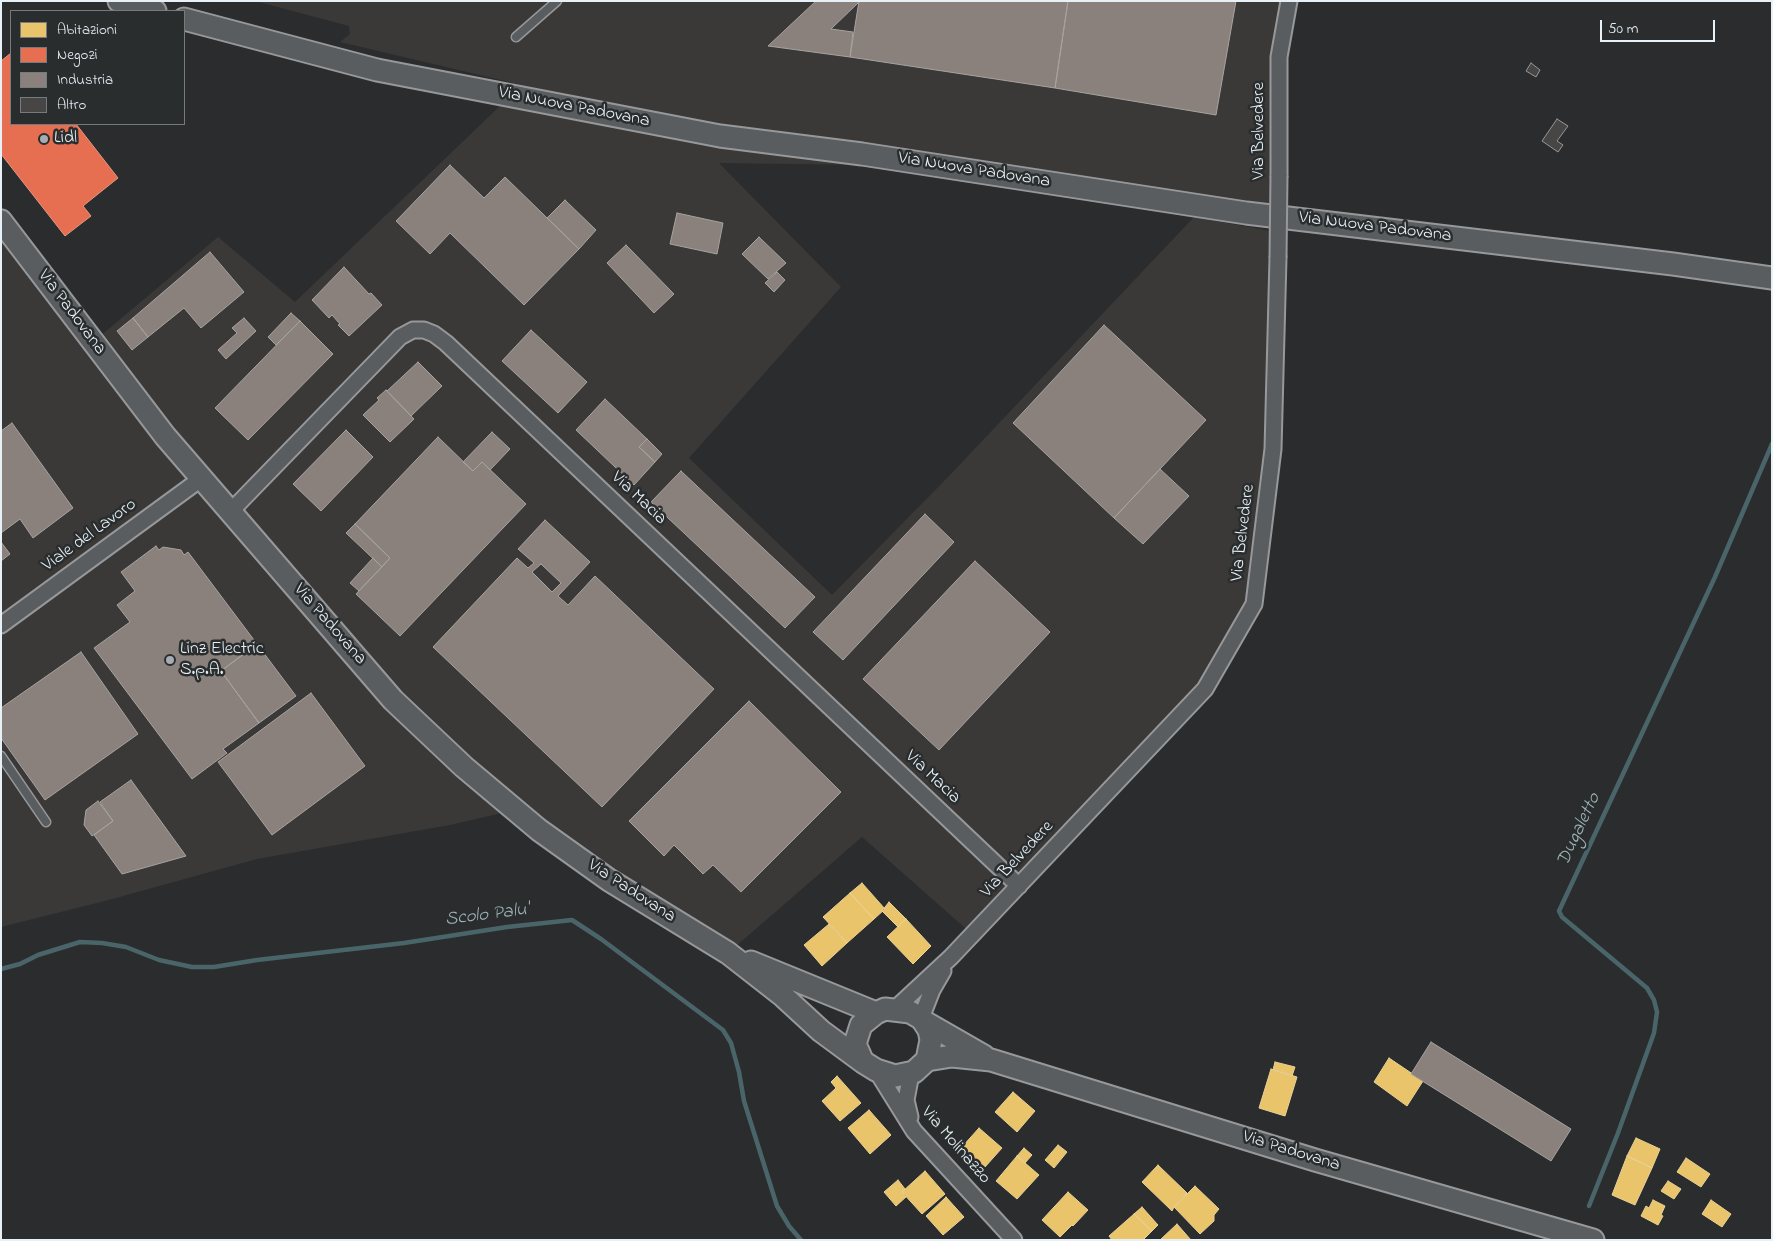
<!DOCTYPE html>
<style>
body{margin:0}
#map{position:relative;width:1773px;height:1241px;overflow:hidden;background:#2b2c2d;font-family:"Indie Flower",sans-serif}
canvas{display:block}
.frame{position:absolute;inset:0;border:2px solid #e8f1f8;pointer-events:none}
.legend{position:absolute;left:10px;top:10px;width:175px;height:115px;box-sizing:border-box;background:#2a2d2e;border:1px solid #767b7f;margin:0;padding:6px 9px;list-style:none;font-size:15px;color:#e8f1f8}
.legend li{display:flex;align-items:center;gap:10px;height:25px}
.legend b{width:25px;border:1px solid #767b7f}
.scale{position:absolute;left:1600px;top:20px;width:115px;height:22px;box-sizing:border-box;border:2px solid #e8f1f8;border-top:0;padding-left:6px;font-size:15px;line-height:18px;white-space:nowrap;color:#e8f1f8;-webkit-text-stroke:4px #2a2d2e;paint-order:stroke}
</style>
<div id="map">
<canvas width="1773" height="1241"></canvas>
<div class="frame"></div>
<ul class="legend">
<li><b style="height:14px;background:#e9c46a"></b>Abitazioni</li>
<li><b style="height:14px;background:#e76f51"></b>Negozi</li>
<li><b style="height:14px;background:#8a817c"></b>Industria</li>
<li><b style="height:14px;background:#484644"></b>Altro</li>
</ul>
<div class="scale">50 m</div>
</div>
<script>
const c = document.querySelector('canvas').getContext('2d');
c.lineJoin = 'round';
function fillPath(path, color) {
  c.fillStyle = color;
  c.fill(path, 'evenodd');
}
function poly(rows) {
  const path = new Path2D();
  for (const r of rows) {
    path.moveTo(r[0], r[1]);
    for (let i = 2; i < r.length; i += 2) path.lineTo(r[i], r[i + 1]);
  }
  return path;
}
function strokePath(path, color, width, dash) {
  c.strokeStyle = color;
  c.lineWidth = width;
  c.lineCap = dash ? 'butt' : 'round';
  c.setLineDash(dash || []);
  c.stroke(path);
}
function label(font, color, halo, rows, align = 'center') {
  c.font = font + ' "Indie Flower",sans-serif';
  c.lineWidth = 5;
  c.setLineDash([]);
  c.textBaseline = 'middle';
  c.strokeStyle = halo;
  c.fillStyle = color;
  for (const [text, x, y, turn = 0] of rows) {
    c.save();
    c.translate(x, y);
    c.rotate((+turn || 0) * Math.PI / 180);
    c.textAlign = isNaN(turn) ? turn : align;
    if (halo) c.strokeText(text, 0, 0);
    c.fillText(text, 0, 0);
    c.restore();
  }
}
fillPath(poly([
 [255,1,1289,1,1279,217,942,166,719,163,841,287,689,458,832,595,949,476,1194,217,1276,232,1273,449,1254,604,1205,689,973,935,862,837,728,953,515,810,450,825,257,859,105,901,1,927,1,221,93,342,218,237,295,302,522,85,340,42,350,34,349,26]
]), '#3b3937');
const homes = poly([
 [862,883,885,909,874,919,850,893,862,883],
 [850,893,874,919,847,943,823,917,850,893],
 [889,902,906,919,898,927,882,911,889,902],
 [906,919,931,946,913,964,887,937,906,919],
 [829,924,847,943,822,966,804,945,829,924],
 [1389,1058,1423,1081,1407,1106,1374,1082,1389,1058],
 [1275,1062,1295,1067,1292,1076,1273,1070,1275,1062],
 [1271,1069,1297,1077,1285,1116,1259,1108,1271,1069],
 [837,1076,861,1103,840,1121,822,1101,836,1088,831,1082,837,1076],
 [1013,1092,1035,1111,1017,1132,995,1112,1013,1092],
 [869,1110,891,1135,870,1154,848,1128,869,1110],
 [979,1128,1002,1148,985,1167,962,1147,979,1128],
 [1636,1138,1660,1149,1652,1168,1627,1156,1636,1138],
 [1058,1145,1067,1152,1054,1168,1045,1160,1058,1145],
 [1024,1148,1032,1155,1025,1163,1017,1156,1024,1148],
 [1017,1156,1039,1175,1017,1199,996,1181,1017,1156],
 [1627,1156,1652,1168,1635,1205,1612,1195,1627,1156],
 [1686,1158,1710,1174,1701,1187,1677,1172,1686,1158],
 [1158,1165,1187,1193,1174,1207,1172,1211,1142,1182,1158,1165],
 [925,1171,945,1194,922,1214,902,1192,925,1171],
 [898,1180,905,1189,902,1192,907,1196,896,1206,884,1192,898,1180],
 [1668,1181,1681,1189,1674,1199,1661,1191,1668,1181],
 [1195,1186,1219,1209,1214,1215,1214,1221,1200,1234,1174,1207,1195,1186],
 [1068,1192,1088,1210,1073,1226,1072,1225,1060,1237,1042,1220,1068,1192],
 [946,1197,964,1217,943,1235,926,1216,946,1197],
 [1653,1200,1665,1206,1661,1215,1663,1216,1658,1225,1641,1216,1646,1206,1649,1208,1653,1200],
 [1711,1200,1731,1214,1722,1227,1702,1214,1711,1200],
 [1142,1207,1158,1225,1152,1231,1134,1214,1142,1207],
 [1134,1214,1152,1231,1143,1240,1112,1240,1109,1236,1134,1214],
 [1177,1224,1191,1240,1160,1240,1177,1224]
]);
fillPath(homes, '#e9c46a');
strokePath(homes, '#e9d295', 1);
const shops = poly([
 [11,53,11,124,76,124,118,178,83,206,91,216,65,236,1,154,1,61,11,53]
]);
fillPath(shops, '#e76f51');
strokePath(shops, '#e79683', 1);
const industry = poly([
 [816,1,859,1,858,3,831,29,853,32,850,57,768,46,816,1],
 [859,1,1068,1,1055,88,850,57,859,1],
 [1068,1,1236,1,1216,115,1055,88,1068,1],
 [450,165,484,198,505,177,579,249,524,305,450,233,430,254,396,221,450,165],
 [565,200,596,230,579,249,547,218,565,200],
 [677,213,723,223,717,254,670,244,677,213],
 [759,237,786,263,768,279,742,254,759,237],
 [626,245,674,294,654,313,607,263,626,245],
 [210,252,244,292,201,328,184,308,148,337,133,318,210,252],
 [344,267,369,294,371,293,382,305,349,336,338,325,340,324,332,315,329,318,312,300,344,267],
 [777,272,785,280,774,292,765,283,777,272],
 [291,313,300,321,276,345,268,337,291,313],
 [133,318,148,337,132,350,117,331,133,318],
 [244,318,256,331,226,359,218,350,237,333,232,328,244,318],
 [300,321,333,354,248,440,215,408,300,321],
 [1104,325,1206,420,1114,518,1013,423,1104,325],
 [531,330,587,382,558,413,502,361,531,330],
 [418,362,442,386,411,416,387,391,418,362],
 [386,390,414,419,390,442,363,415,379,400,377,398,386,390],
 [605,399,647,439,639,447,655,462,634,485,576,430,605,399],
 [12,423,73,508,33,538,20,519,1,533,1,431,12,423],
 [346,430,373,457,321,511,293,484,346,430],
 [492,432,510,449,490,470,482,462,473,471,463,462,492,432],
 [438,437,473,471,482,462,526,504,400,636,356,594,390,558,355,524,438,437],
 [647,439,662,454,655,462,639,447,647,439],
 [1160,469,1189,496,1143,544,1114,518,1160,469],
 [681,471,815,597,785,628,651,502,681,471],
 [925,514,954,542,843,660,813,632,925,514],
 [545,520,590,562,558,596,568,605,595,576,714,689,602,807,433,647,517,558,528,568,534,563,518,549,545,520],
 [541,564,561,583,552,592,532,572,541,564],
 [355,524,390,558,382,567,346,533,355,524],
 [1,542,10,554,1,561,1,542],
 [156,546,159,550,163,547,181,550,184,555,188,552,257,644,221,671,259,723,223,749,227,753,192,779,94,648,130,622,117,605,135,591,121,572,156,546],
 [373,558,382,567,359,591,350,583,373,558],
 [975,561,1050,632,939,750,863,679,975,561],
 [257,644,296,696,259,723,221,671,257,644],
 [81,652,138,734,45,800,1,738,1,708,81,652],
 [311,693,365,766,272,835,218,762,311,693],
 [749,701,841,792,741,892,713,865,703,874,674,845,664,856,629,821,749,701],
 [131,780,186,856,122,874,94,835,113,821,100,802,131,780],
 [98,801,113,821,92,836,84,825,86,810,98,801],
 [1431,1042,1571,1129,1551,1161,1411,1074,1431,1042]
]);
fillPath(industry, '#8a817c');
strokePath(industry, '#a6a3a1', 1);
strokePath(poly([
 [1,969,20,964,38,955,80,942,102,943,126,947,159,960,192,967,214,967,257,960,404,943,507,927,572,920,601,939,723,1030,731,1043,739,1072,744,1101,777,1206,789,1226,801,1240],
 [1589,1206,1618,1133,1654,1033,1657,1012,1654,1000,1647,988,1562,917,1559,911,1715,577,1772,444]
]), '#4a6569', 4.5);
const building = poly([
 [1531,63,1540,70,1536,77,1526,71,1531,63],
 [1557,119,1568,126,1557,141,1563,145,1558,152,1542,141,1557,119]
]);
fillPath(building, '#484644');
strokePath(building, '#96989a', 1);
const lane = poly([
 [516,37,557,1],
 [1,756,46,822]
]);
const street = poly([
 [1279,176,1279,57,1289,1],
 [231,511,400,337,413,330,424,330,434,334,446,343,1019,886],
 [1,625,202,478],
 [895,1009,951,957,1205,689,1254,604,1273,449,1278,258],
 [922,1019,923,1013,932,990,943,971],
 [876,1070,914,1131,1014,1240],
 [910,1117,906,1100,910,1079,914,1072]
]);
const secondary = poly([
 [119,1,155,11],
 [184,19,377,70,720,136,862,154,1246,213,1673,264,1772,278],
 [1,221,165,436,393,700,464,767,539,830,609,880,728,953,783,996,821,1031,863,1062],
 [751,962,876,1013],
 [885,1009,910,1012,922,1019,929,1030,931,1040,927,1060,914,1072,895,1076,876,1070,863,1062,855,1044,861,1025,876,1013,885,1009],
 [923,1021,984,1056],
 [927,1060,952,1056,991,1060,1315,1160,1593,1240]
]);
strokePath(lane, '#96989a', 11);
strokePath(street, '#96989a', 19);
strokePath(secondary, '#96989a', 25);
strokePath(lane, '#5a5d60', 8);
strokePath(street, '#5a5d60', 15);
strokePath(secondary, '#5a5d60', 21);
const streetBridge = poly([
 [1278,258,1279,176]
]);
strokePath(streetBridge, '#96989a', 19, []);
strokePath(streetBridge, '#5a5d60', 15);
for (const [x, y, r, color] of [
 [44,139,5,"#a6acb1"],
 [170,660,5,"#a6acb1"]
]) {
  const dot = new Path2D();
  dot.arc(x, y, r, 0, 2 * Math.PI);
  c.fillStyle = color;
  c.fill(dot);
  strokePath(dot, '#2a2d2e', 2);
}
label('18px', '#e8f1f8', '#2a2d2e', [
 ["Via Nuova Padovana",574,108,11],
 ["Via Belvedere",1260,131,-90],
 ["Via Nuova Padovana",974,171,9],
 ["Via Nuova Padovana",1375,228,7],
 ["Via Padovana",71,313,53],
 ["Via Macia",638,499,43],
 ["Via Belvedere",1244,533,-83],
 ["Viale del Lavoro",90,536,-36],
 ["Via Padovana",329,625,49],
 ["Via Macia",932,778,43],
 ["Via Belvedere",1018,860,-47],
 ["Via Padovana",631,892,33],
 ["Via Molinazzo",955,1146,49],
 ["Via Padovana",1291,1152,17]
]);
label('18px', '#e8f1f8', '#2a2d2e', [
 ["Lidl",54,139],
 ["Linz Electric",180,650],
 ["S.p.A.",180,671]
], 'left');
label('italic 19px', '#a2b5ba', '#2a2d2e', [
 ["Dugaletto",1580,830,-65],
 ["Scolo Palu'",487,916,-7]
]);
</script>
